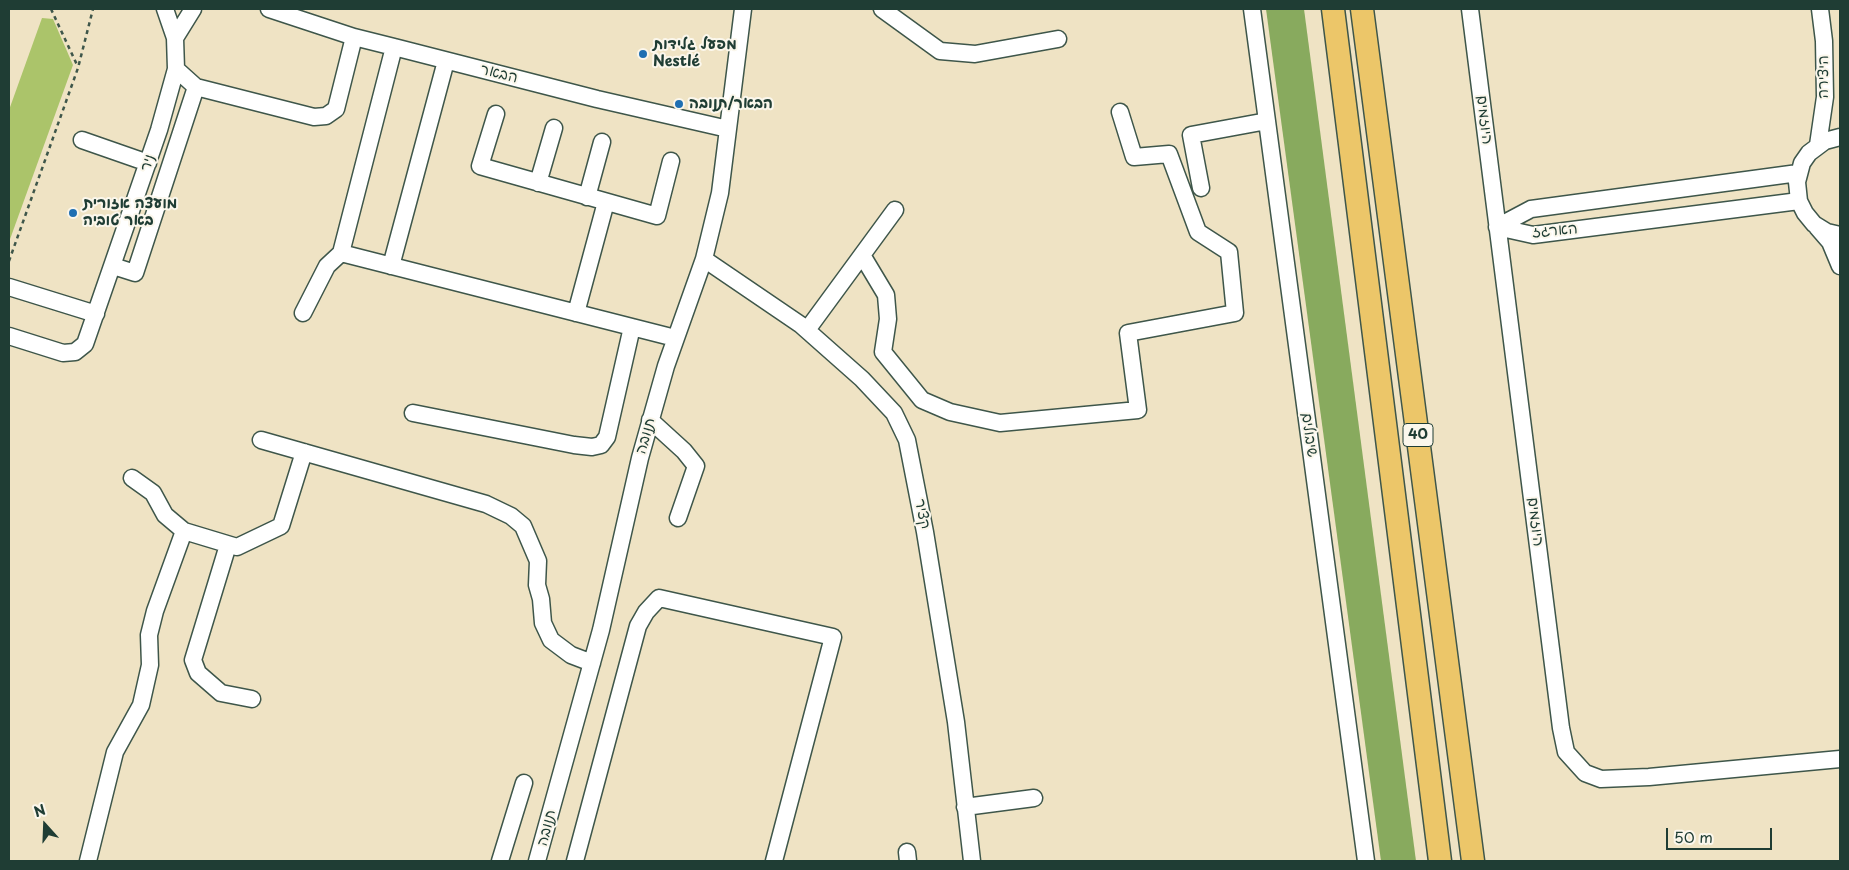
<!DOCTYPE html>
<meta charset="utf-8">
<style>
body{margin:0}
#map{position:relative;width:1849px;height:870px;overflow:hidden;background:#efe3c4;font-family:"Playpen Sans",sans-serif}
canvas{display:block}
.frame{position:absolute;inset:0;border:10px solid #1f3d34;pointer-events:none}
.north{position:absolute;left:20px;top:800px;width:50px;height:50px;-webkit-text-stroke:4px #fbf7ec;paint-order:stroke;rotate:340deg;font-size:14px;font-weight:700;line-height:20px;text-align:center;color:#1f3d34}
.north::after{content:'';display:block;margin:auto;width:18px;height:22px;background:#1f3d34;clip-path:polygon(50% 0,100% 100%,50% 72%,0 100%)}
.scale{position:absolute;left:1666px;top:828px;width:106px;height:22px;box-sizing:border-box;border:2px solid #1f3d34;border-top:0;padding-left:6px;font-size:15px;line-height:18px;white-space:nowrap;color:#1f3d34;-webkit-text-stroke:4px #fbf7ec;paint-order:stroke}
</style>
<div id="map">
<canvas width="1849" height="870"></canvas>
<div class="frame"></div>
<div class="north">N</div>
<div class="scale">50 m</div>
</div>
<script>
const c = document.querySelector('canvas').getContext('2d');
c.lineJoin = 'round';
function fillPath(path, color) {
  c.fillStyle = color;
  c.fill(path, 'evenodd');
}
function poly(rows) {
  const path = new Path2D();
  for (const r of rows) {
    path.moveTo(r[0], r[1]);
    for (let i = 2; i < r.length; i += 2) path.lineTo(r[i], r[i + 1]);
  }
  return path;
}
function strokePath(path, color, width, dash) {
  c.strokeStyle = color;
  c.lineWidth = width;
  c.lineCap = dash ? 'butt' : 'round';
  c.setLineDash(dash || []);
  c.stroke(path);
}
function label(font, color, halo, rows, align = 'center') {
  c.font = font + ' "Playpen Sans","Playpen Sans Hebrew",sans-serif';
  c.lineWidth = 4;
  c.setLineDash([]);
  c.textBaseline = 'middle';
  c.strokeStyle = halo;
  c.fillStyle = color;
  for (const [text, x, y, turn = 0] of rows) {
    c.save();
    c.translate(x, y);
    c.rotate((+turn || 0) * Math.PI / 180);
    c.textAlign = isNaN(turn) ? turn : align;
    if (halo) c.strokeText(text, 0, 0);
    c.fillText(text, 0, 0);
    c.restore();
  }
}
fillPath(poly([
 [42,18,53,19,73,65,9,242,9,110]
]), '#abc46a');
fillPath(poly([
 [1266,9,1304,9,1416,861,1381,861]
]), '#88aa5e');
const minor = poly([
 [269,9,354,37,394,47,597,99,728,129],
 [882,9,940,51,975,54,1058,39],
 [1252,9,1366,861],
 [1470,9,1561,728,1566,752,1585,773,1601,779,1649,777,1840,759],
 [175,38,193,9],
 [176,69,196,87,314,117,326,116,336,109,354,37],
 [496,114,480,166,657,216,671,161],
 [1840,137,1825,141,1809,153,1802,163,1797,182,1799,201,1805,213,1814,224,1827,232,1840,235],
 [82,140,148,163],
 [1818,145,1825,97,1824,41,1820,9],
 [538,183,554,128],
 [1201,188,1191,135,1267,121],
 [587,197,602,142],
 [1497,227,1531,209,1798,173],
 [1497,227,1533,235,1799,201],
 [1817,227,1830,242,1840,266],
 [341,253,394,47],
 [862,255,886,295,888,319,883,352,922,400,950,412,1000,423,1138,410,1128,333,1235,313,1229,252,1198,232,1169,154,1134,157,1120,112],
 [704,259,801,325,862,379,894,413,907,440,925,532,956,722,972,861],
 [113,266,135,273,196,87],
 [391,266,446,61],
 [9,287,96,314],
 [303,313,327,266,341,253,675,338],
 [576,313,606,202],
 [807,330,895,210],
 [9,336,63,353,75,352,85,344,159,130,176,69,175,38,165,9],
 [413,413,574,445,592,447,601,445,607,437,632,327],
 [650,420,684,451,696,466,678,518],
 [261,440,486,504,511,516,523,526,538,561,537,585,541,599,543,623,551,640,571,655,592,663],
 [132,478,153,493,165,515,184,531,237,547,281,526,304,452],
 [228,545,193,660,198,673,221,693,252,699],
 [965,807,1034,798],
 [907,852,908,861],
 [88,861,115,752,141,705,150,665,149,635,155,611,184,531],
 [500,861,524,783],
 [537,861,601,630,640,458,666,366,704,259,720,193,743,9],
 [575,861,638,626,646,612,659,598,833,637,774,861]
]);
const highway = poly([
 [1333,9,1440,861],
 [1362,9,1473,861]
]);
strokePath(minor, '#3e564a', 19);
strokePath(highway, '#3e564a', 25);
strokePath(poly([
 [51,9,78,67],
 [9,261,78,68,93,9]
]), '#3e564a', 2.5, [4, 4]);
strokePath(minor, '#fff', 16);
strokePath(highway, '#ecc669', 22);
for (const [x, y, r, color] of [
 [643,54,5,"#1f6fb2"],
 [679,104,5,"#1f6fb2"],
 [73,213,5,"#1f6fb2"]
]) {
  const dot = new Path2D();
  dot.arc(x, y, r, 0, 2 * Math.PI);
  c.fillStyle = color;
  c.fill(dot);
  strokePath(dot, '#fbf7ec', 2);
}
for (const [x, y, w] of [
 [1418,435,30]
]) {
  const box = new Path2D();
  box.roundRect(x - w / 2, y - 11.5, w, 23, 4);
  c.fillStyle = '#fbf7ec';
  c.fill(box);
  strokePath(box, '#1f3d34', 1);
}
label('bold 14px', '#1f3d34', null, [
 ["40",1418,435]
]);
label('bold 15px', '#1f3d34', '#fbf7ec', [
 ["מפעל גלידות",653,45],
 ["Nestlé",653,62],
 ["הבאר/תנובה",689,104],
 ["מועצה אזורית",83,204],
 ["באר טוביה",83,221]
], 'left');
label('15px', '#1f3d34', '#fbf7ec', [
 ["הבאר",499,74,14],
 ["היצירה",1824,77,-90],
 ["היוזמים",1484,120,83],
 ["ניר",148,163,-71],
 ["הארגז",1555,231,-5],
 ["שיבולים",1309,435,82],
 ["תנובה",646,436,-74],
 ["קציר",922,514,79],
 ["היוזמים",1535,522,83],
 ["תנובה",547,828,-75]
]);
</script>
